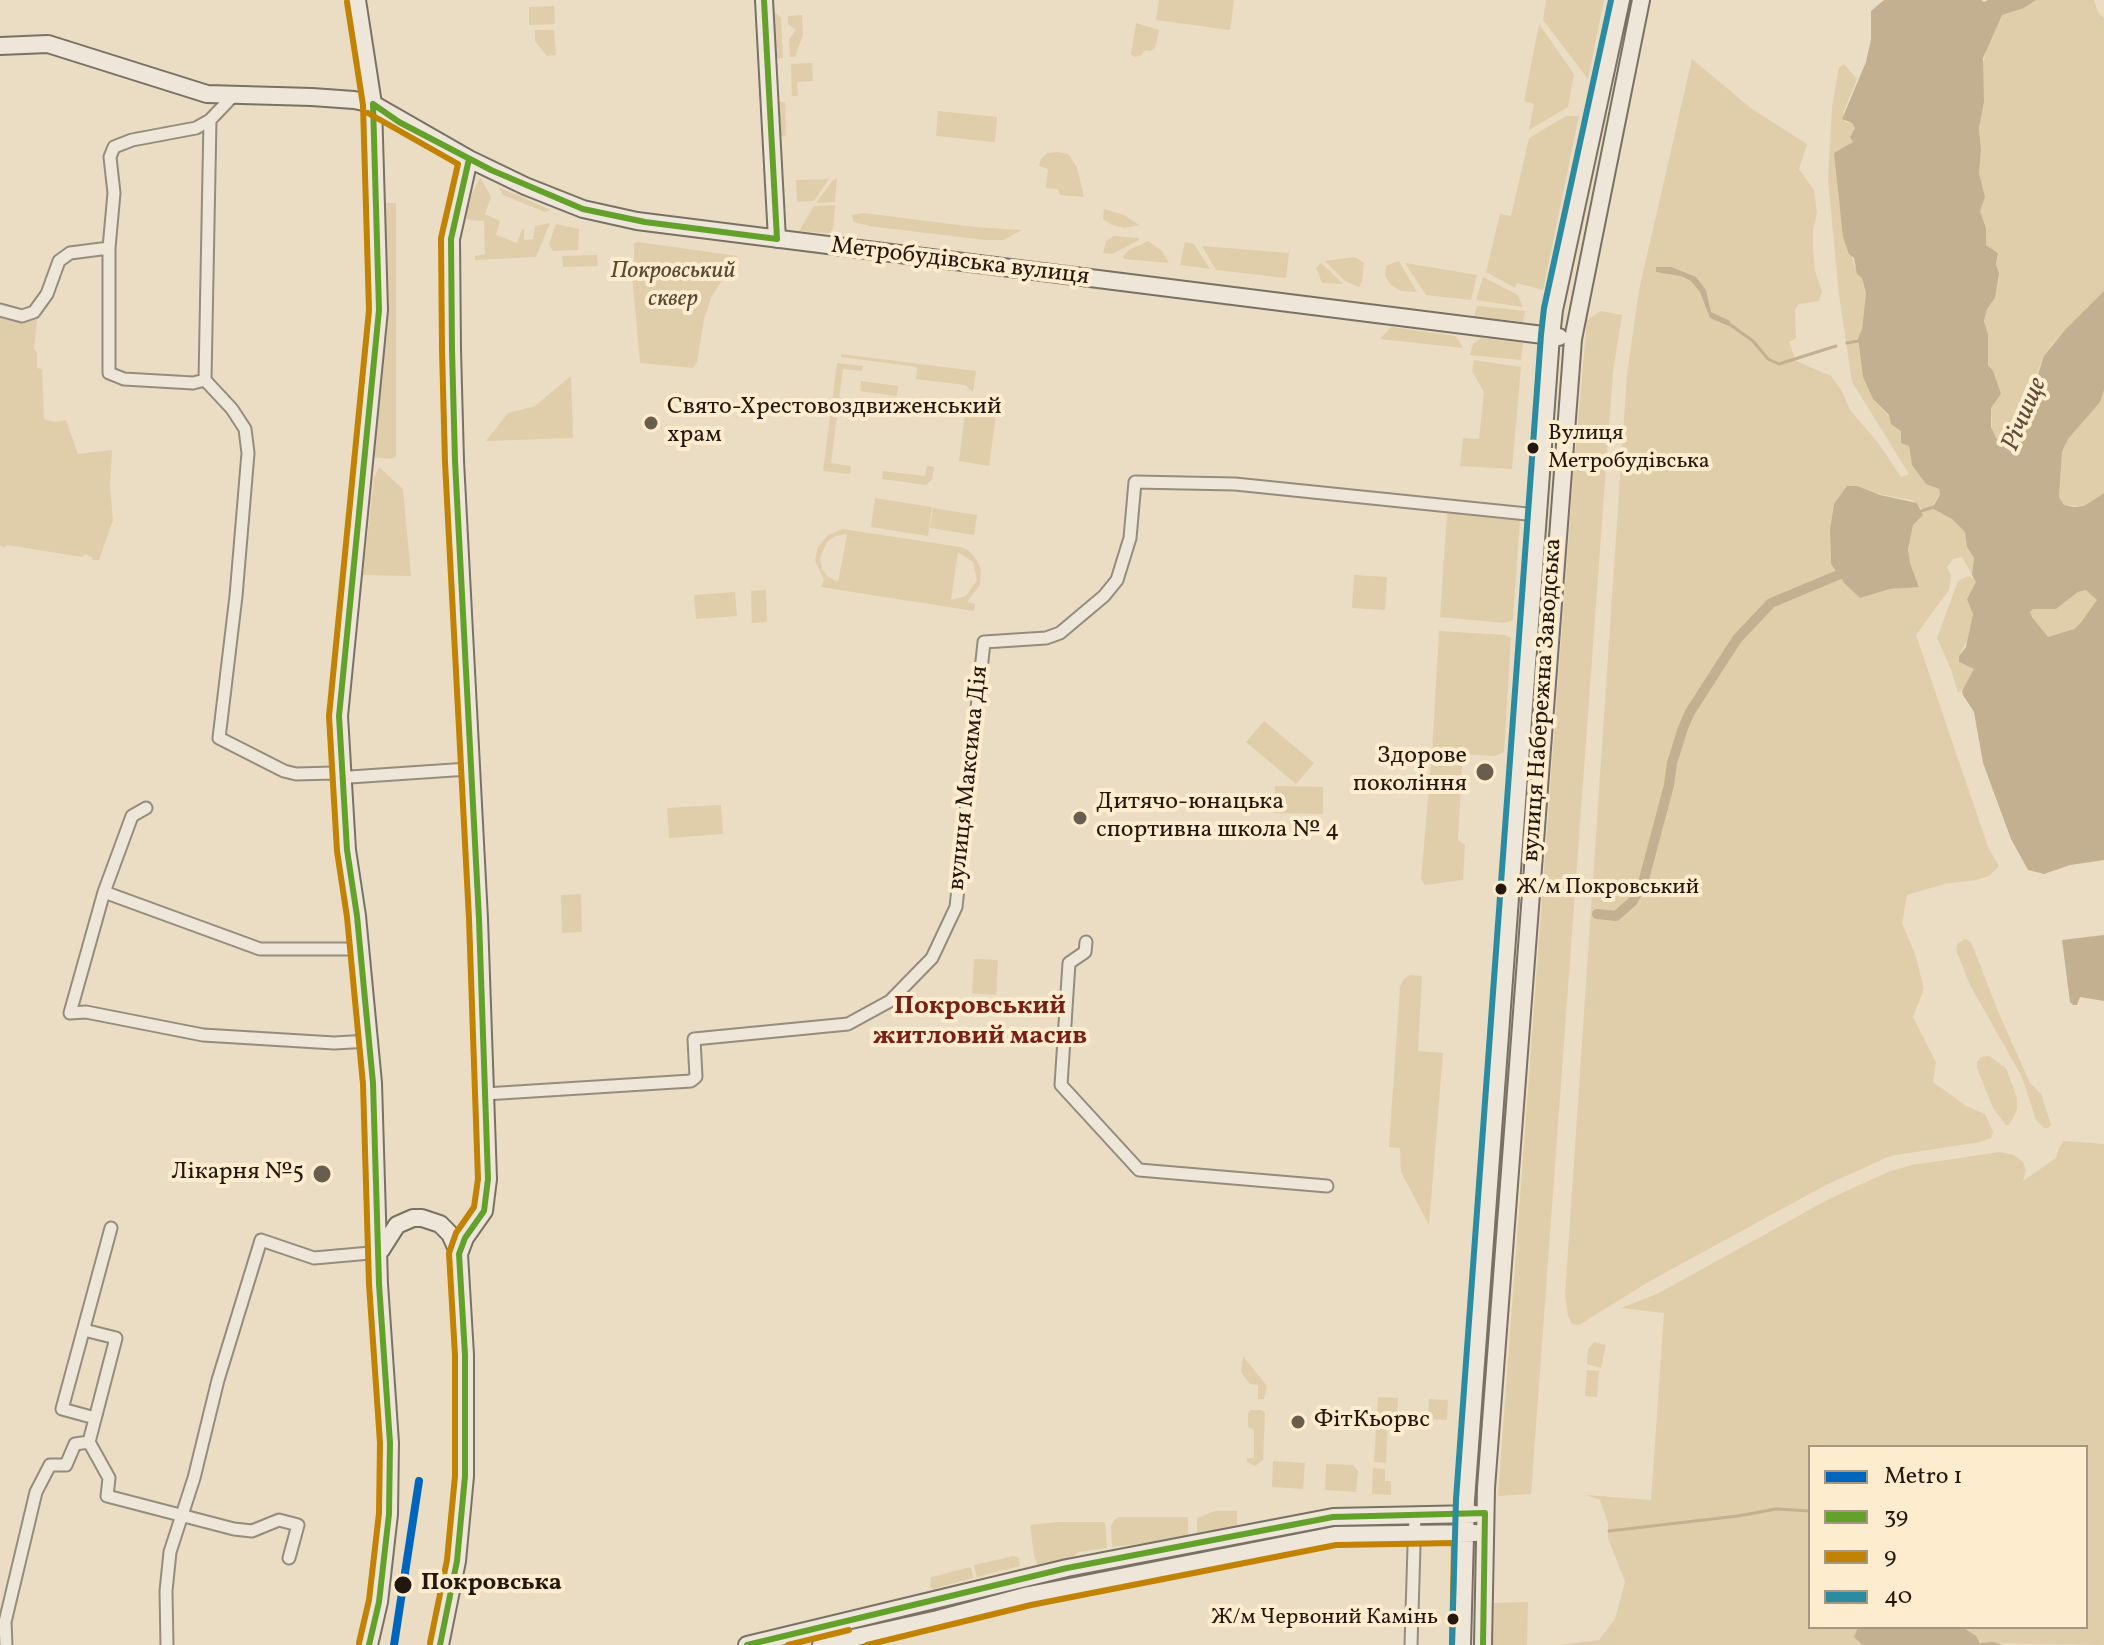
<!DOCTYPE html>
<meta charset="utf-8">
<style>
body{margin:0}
#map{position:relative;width:2104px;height:1645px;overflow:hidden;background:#ebddc3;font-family:Vollkorn,serif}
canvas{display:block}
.legend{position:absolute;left:1808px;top:1445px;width:280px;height:184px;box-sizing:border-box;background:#fdeccd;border:2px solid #a69781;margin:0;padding:10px 14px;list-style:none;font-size:24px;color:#23180f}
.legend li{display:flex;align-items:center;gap:16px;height:40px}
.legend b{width:40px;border:2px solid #a69781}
</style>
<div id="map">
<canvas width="2104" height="1645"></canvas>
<ul class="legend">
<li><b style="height:10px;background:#0065bd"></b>Metro 1</li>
<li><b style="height:10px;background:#64a12b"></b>39</li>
<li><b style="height:10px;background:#c28204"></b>9</li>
<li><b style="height:10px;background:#2b8ba1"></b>40</li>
</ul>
</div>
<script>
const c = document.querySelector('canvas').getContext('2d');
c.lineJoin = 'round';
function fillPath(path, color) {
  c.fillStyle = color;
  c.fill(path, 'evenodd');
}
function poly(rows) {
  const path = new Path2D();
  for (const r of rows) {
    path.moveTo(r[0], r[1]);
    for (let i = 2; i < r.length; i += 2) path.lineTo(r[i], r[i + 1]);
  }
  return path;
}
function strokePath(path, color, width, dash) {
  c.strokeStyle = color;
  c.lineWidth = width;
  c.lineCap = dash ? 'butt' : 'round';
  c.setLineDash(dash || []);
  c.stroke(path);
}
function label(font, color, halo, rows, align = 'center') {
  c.font = font + ' Vollkorn,serif';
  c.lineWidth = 8;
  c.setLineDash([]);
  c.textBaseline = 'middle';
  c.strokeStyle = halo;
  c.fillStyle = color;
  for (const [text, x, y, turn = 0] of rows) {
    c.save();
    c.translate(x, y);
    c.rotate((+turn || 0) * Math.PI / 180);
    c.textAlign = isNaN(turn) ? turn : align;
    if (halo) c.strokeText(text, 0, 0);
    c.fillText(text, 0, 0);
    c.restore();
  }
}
fillPath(poly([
 [1159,0,1234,0,1230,30,1156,20],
 [1546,0,1604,0,1588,79,1543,20],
 [2036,0,2094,0,2098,12,2104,18,2104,291,2052,344,2039,367,2021,425,2007,429,1999,440,1992,432,1991,408,2001,394,1988,365,1988,334,1984,321,1987,309,1995,298,1999,278,1996,264,1998,253,1986,245,1986,228,1980,211,1984,197,1979,173,1981,150,1979,128,1984,102,1982,69,1989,38,2002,15,2024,8],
 [554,6,555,24,529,25,529,7],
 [771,9,781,18,783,58,773,59],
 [802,15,803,35,795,57,790,57,789,39,796,30,788,24,788,16],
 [1136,23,1159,30,1155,48,1150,51,1145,50,1142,55,1135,57,1131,54],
 [1539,24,1574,74,1568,107,1529,130,1534,104,1524,101],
 [535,30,554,30,556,55,547,56,535,41],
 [1692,59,1752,109,1807,144,1799,169,1814,190,1817,212,1813,230,1813,249,1815,271,1822,291,1819,301,1799,304,1795,310,1796,338,1789,342,1796,361,1831,376,1842,391,1850,410,1879,444,1901,477,1909,474,1852,382,1839,295,1828,179,1832,107,1839,67,1844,64,1857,79,1843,113,1845,122,1852,123,1855,128,1850,137,1854,140,1851,146,1839,150,1837,172,1839,200,1854,265,1862,278,1866,293,1862,329,1858,338,1863,377,1873,399,1901,430,1901,442,1909,446,1912,465,1927,484,1939,489,1940,495,1932,506,1952,519,1965,532,1967,547,1974,558,1972,575,1962,557,1953,559,1947,567,1951,576,1949,590,1916,635,1988,847,1999,866,1989,876,1976,880,1944,884,1907,895,1902,923,1915,954,1924,989,1913,1017,1936,1062,1933,1082,1966,1106,1985,1114,1993,1132,1991,1138,1980,1142,1890,1156,1826,1185,1650,1281,1579,1325,1572,1324,1568,1316,1565,1295,1627,374,1639,290],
 [1873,493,1912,500,1921,508,1923,515,1913,525,1908,543,1909,561,1919,586,1890,589,1860,598,1845,584,1831,564,1830,529,1834,504],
 [812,63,813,81,797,82,798,96,792,96,791,64],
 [775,102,785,102,786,136,776,137],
 [938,111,997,117,995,142,936,136],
 [1566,116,1579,116,1543,290,1517,283,1515,288,1486,272,1500,214,1511,216,1529,138],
 [1058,152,1068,154,1077,167,1084,197,1060,195,1058,189,1046,188,1048,169,1039,166,1041,159,1047,153],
 [480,177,491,197,485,214,500,221,496,235,517,243,522,230,524,229,524,240,533,239,535,226,550,223,536,257,475,260,475,256,485,254,484,221,469,220,466,218,472,194],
 [837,178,835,202,816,203,833,180],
 [829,179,814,201,797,202,796,180],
 [498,187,551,210,545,212,503,195],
 [382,203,396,203,396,457,390,459,372,457],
 [835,205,833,229,829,233,799,231,814,206],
 [1104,209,1124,215,1139,225,1125,228,1112,225,1103,219],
 [864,213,974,227,1022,230,1003,240,985,240,869,226,853,222,852,215],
 [556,224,579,229,578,250,553,251,551,248,549,244],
 [1114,236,1138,238,1139,240,1112,254,1103,253,1106,241],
 [1148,241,1162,251,1169,263,1124,259,1123,256,1129,250],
 [637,242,738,256,712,296,704,319,697,362,693,368,640,363,631,263,634,261,634,244],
 [1185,242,1194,244,1210,269,1180,265],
 [1202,246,1289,253,1286,278,1216,270],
 [597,255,598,266,563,267,562,256],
 [1355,257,1364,263,1362,281,1359,287,1345,281,1325,261],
 [1398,261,1400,263,1417,292,1401,291,1391,285,1385,276,1386,266],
 [1321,263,1343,284,1322,283,1316,268],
 [1405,263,1477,275,1471,300,1426,295],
 [1483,277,1518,295,1523,307,1476,300],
 [1477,306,1525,311,1523,322,1474,316],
 [1601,311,1622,315,1613,372,1531,1494,1498,1496,1573,478,1587,320],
 [0,312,37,319,34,349,37,352,37,368,42,369,44,419,54,422,66,420,78,454,112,450,110,487,113,520,99,560,92,560,93,558,85,554,82,557,7,545,4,548,0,545],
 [1391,327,1456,336,1463,348,1380,339],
 [1481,338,1523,343,1521,360,1470,355,1473,344],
 [841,354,976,371,973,392,965,385,916,379,917,367,841,357],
 [1474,360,1521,367,1512,469,1460,466,1463,438,1479,439,1484,392,1472,371],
 [837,363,863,366,862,371,843,369,831,463,851,466,850,474,823,471],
 [571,376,573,438,486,441,508,413,535,406],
 [861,381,898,386,897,396,860,391],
 [2104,390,2104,493,2084,506,2064,505,2059,497,2062,452,2068,439],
 [966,404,997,408,989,466,959,461],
 [927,466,934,467,932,479,926,485,882,479,883,471,925,476],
 [379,467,403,489,411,576,363,575,374,478],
 [875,498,932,507,928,536,871,527],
 [933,508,977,515,974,535,930,528],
 [1464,513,1520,520,1513,620,1504,623,1440,617,1447,514],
 [843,529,960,547,968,550,977,560,981,570,980,585,967,602,975,604,974,611,821,587,824,580,815,560,818,547,828,535],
 [846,534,847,535,838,582,827,576,822,569,820,558,827,542,835,536],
 [958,552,973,562,977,580,966,596,951,600],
 [1354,575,1387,577,1385,610,1352,608],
 [1968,576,1975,579,1977,583,1967,598,1973,613,1968,639,1959,656,1960,662,1974,669,1966,686,1958,693,1951,669,1937,638,1958,581],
 [766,590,767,622,752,623,751,591],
 [2086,590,2097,599,2095,605,2074,629,2048,638,2032,617,2030,612,2033,608,2056,609,2078,592],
 [735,592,737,616,696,619,694,595],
 [1439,631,1505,635,1511,638,1504,752,1495,756,1432,753],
 [1264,721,1314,763,1296,784,1246,742],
 [1431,764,1462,764,1458,840,1465,845,1463,880,1425,885,1421,880],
 [1275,786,1323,787,1323,814,1274,813],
 [721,805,723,834,669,838,667,808],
 [581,894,582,932,562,933,561,895],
 [1965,939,1971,942,2000,1016,2030,1083,2041,1094,2051,1125,2048,1128,2044,1128,2036,1120,2022,1077,1970,985,1956,950,1957,944],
 [974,959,998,960,996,995,972,993],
 [1410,975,1422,976,1418,1051,1443,1053,1429,1225,1401,1172,1400,1148,1389,1147,1400,987,1404,979],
 [1989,1056,2006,1068,2017,1098,2017,1110,2009,1125,2006,1125,1993,1108,1977,1068,1977,1062,1981,1057],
 [2064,1141,2104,1144,2104,1645,1982,1643,1962,1627,2086,1627,2086,1447,1810,1447,1810,1627,1858,1627,1858,1642,1862,1645,1560,1645,1599,1640,1615,1619,1625,1582,1608,1538,1608,1523,1600,1500,1586,1495,1651,1500,1664,1313,1621,1308,1657,1294,1829,1199,1888,1172,1912,1165,2000,1152,2014,1155,2023,1162,2026,1170,2023,1181,2056,1158,2059,1148],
 [1594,1342,1606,1345,1601,1368,1587,1364,1588,1349],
 [1243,1356,1267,1386,1264,1399,1258,1399,1258,1385,1250,1384,1241,1372],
 [1587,1370,1599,1371,1597,1397,1585,1396],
 [1378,1397,1398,1398,1397,1420,1388,1419,1386,1463,1374,1462],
 [1429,1399,1448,1400,1447,1420,1428,1419],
 [1251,1410,1261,1410,1265,1413,1263,1460,1255,1466,1247,1462,1247,1458,1254,1458,1254,1430,1248,1427,1248,1413],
 [1273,1461,1305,1463,1303,1489,1272,1487],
 [1326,1464,1353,1465,1358,1471,1356,1492,1325,1490],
 [1373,1468,1385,1469,1385,1481,1391,1481,1391,1495,1372,1494],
 [1215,1511,1237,1511,1237,1527,1197,1536,1197,1518],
 [1119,1517,1188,1517,1188,1538,1112,1547,1111,1526,1114,1520],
 [1059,1522,1105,1522,1107,1548,1079,1552,1070,1559,1038,1566,1034,1555,1030,1525],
 [1014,1556,1019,1558,1020,1566,977,1577,974,1565],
 [971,1567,973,1578,933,1589,930,1586,931,1577],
 [1528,1602,1527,1645,1493,1645,1494,1603]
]), '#e0cdaa');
fillPath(poly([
 [1884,0,1981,0,1984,2,1988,0,2036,0,2024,8,2002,15,1983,58,1984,102,1979,128,1981,150,1979,173,1985,197,1980,211,1986,228,1986,245,1998,253,1996,264,1999,274,1995,298,1987,309,1984,321,1988,334,1988,365,1993,371,2001,394,1991,408,1991,427,1996,438,2001,439,2010,427,2021,425,2044,356,2064,331,2104,291,2104,390,2100,402,2068,439,2062,452,2059,497,2064,505,2074,507,2084,506,2104,493,2104,860,2070,865,2044,874,2028,870,2011,839,1983,763,1974,712,1963,695,1962,691,1974,669,1959,662,1959,656,1966,647,1973,614,1967,599,1976,582,1972,575,1974,558,1967,547,1965,532,1952,519,1932,508,1940,495,1939,489,1926,484,1912,465,1909,446,1901,443,1901,431,1891,424,1889,415,1873,399,1863,377,1858,338,1862,329,1866,293,1862,278,1857,274,1854,258,1849,254,1843,237,1834,153,1853,142,1850,137,1855,128,1852,123,1842,119,1866,62,1871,39,1871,11],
 [2086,590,2097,600,2081,622,2074,629,2048,637,2032,617,2030,612,2033,609,2056,609,2078,592],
 [1656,267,1671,267,1696,277,1706,290,1711,312,1730,321,1729,326,1710,318,1700,292,1691,281,1681,276,1656,272],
 [1847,486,1857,486,1880,495,1917,503,1923,515,1913,525,1908,549,1910,563,1919,587,1890,589,1860,598,1845,584,1831,564,1830,529,1834,504],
 [2104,935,2104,1001,2080,997,2077,1005,2073,1005,2070,1002,2062,940],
 [1858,1627,1962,1627,1976,1636,1980,1643,1994,1642,2003,1645,1862,1645,1854,1637]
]), '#c3b091');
strokePath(poly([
 [1728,323,1753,341,1768,359,1779,364,1836,346],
 [1847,343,1858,341],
 [1918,512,1934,507],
 [1609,1531,1738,1516,1776,1509,1810,1511]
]), '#c3b091', 3);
strokePath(poly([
 [1597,914,1616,916,1632,902,1643,883,1669,785,1672,763,1683,728,1690,712,1737,639,1771,603,1838,575]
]), '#c3b091', 10);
const street = poly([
 [210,120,205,380,232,409,245,429,248,453,236,596,219,738,284,771,296,774,334,773,350,777,468,769,472,772],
 [0,310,22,316,34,312,47,294,59,261,70,253,109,248],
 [205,380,193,383,124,379,109,373,109,248,114,193,110,157,114,147,132,140,196,128,210,120,233,96],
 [146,808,132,816,104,892,70,1013,86,1012,203,1035,334,1043,370,1041],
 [104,892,260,949,360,949],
 [1086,942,1085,952,1069,963,1061,1085,1139,1170,1327,1186],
 [485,1094,691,1081,696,1077,694,1039,848,1024,890,1001,932,958,956,907,984,642,1046,638,1060,633,1104,596,1117,580,1130,538,1135,482,1235,484,1537,515],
 [95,1418,62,1409,111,1228],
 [89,1442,109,1478,107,1496,234,1529,252,1531,279,1520,298,1525,289,1558],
 [6,1645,5,1622,36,1492,50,1465,66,1465,75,1444,89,1442,116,1338,84,1330],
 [167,1645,166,1591,170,1552,194,1478,218,1380,261,1240,314,1258,370,1253,380,1255],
 [1411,1645,1415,1514]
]);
const secondary = poly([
 [357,0,373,104,379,310,339,716,347,850,357,916,373,1083,379,1284,390,1443,389,1514,379,1602,369,1645],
 [764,0,777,239],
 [0,46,48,44,207,94,312,97,354,100,373,104,469,159,525,186,583,209,637,221,1559,337],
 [381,1250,397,1225,413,1218,422,1218,440,1224,450,1234,459,1254,465,1355,465,1476,457,1561,440,1645],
 [459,1254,465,1238,484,1211,488,1179,479,919,455,461,452,350,451,239,469,159],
 [747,1645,1067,1568,1333,1517,1475,1514],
 [821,1645,938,1619,1029,1595,1335,1535,1475,1533],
 [1462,1645,1466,1500,1551,336,1554,310,1621,0],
 [1483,1645,1486,1488,1573,339,1641,0]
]);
strokePath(street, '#958c7d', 15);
strokePath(secondary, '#797164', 20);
strokePath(street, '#ede6d9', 11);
strokePath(secondary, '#ede6d9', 16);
strokePath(poly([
 [764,0,777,239],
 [373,104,399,122,491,170,583,209,645,222,777,239],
 [369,1645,379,1602,389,1514,390,1443,379,1284,373,1083,357,916,347,850,339,716,379,310,373,104],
 [440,1645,457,1561,465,1476,465,1355,459,1254,465,1238,484,1211,488,1179,479,919,455,461,452,350,451,239,469,159],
 [747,1645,1067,1568,1333,1517,1485,1513,1483,1645]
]), '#64a12b', 6);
strokePath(poly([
 [347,2,363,105,369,310,329,716,337,851,347,917,363,1084,369,1284,380,1443,379,1513,369,1600,359,1643],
 [368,113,458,164,441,238,442,350,445,462,469,919,478,1179,474,1207,456,1233,449,1253,455,1355,455,1476,447,1560,430,1643],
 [788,1645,849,1630],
 [867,1645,1031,1605,1336,1545,1454,1543,1452,1645]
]), '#c28204', 6);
strokePath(poly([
 [1452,1645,1456,1499,1541,335,1544,308,1611,0]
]), '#2b8ba1', 6);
strokePath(poly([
 [394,1645,419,1481]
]), '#0065bd', 8);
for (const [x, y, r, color] of [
 [651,423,8,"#695d4e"],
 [1533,448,7,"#23180f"],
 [1485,772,10,"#695d4e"],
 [1080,818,8,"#695d4e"],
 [1501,889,7,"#23180f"],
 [322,1174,10,"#695d4e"],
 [1298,1422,8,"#695d4e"],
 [403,1585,10,"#23180f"],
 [1453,1619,7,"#23180f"]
]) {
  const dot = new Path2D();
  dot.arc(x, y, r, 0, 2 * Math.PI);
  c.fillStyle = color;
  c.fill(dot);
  strokePath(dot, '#fdeccd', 3);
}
label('22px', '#23180f', '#fdeccd', [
 ["Вулиця",1548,435],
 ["Метробудівська",1548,463],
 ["Ж/м Покровський",1516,889],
 ["Ж/м Червоний Камінь",1438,1619,"right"]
], 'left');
label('24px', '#23180f', '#fdeccd', [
 ["Метробудівська вулиця",960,263,7],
 ["вулиця Набережна Заводська",1544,700,-86],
 ["вулиця Максима Дія",970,778,-84]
]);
label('italic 24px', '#594a38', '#fdeccd', [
 ["Покровський",673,273],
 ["сквер",673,301]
]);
label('24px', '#23180f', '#fdeccd', [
 ["Свято-Хрестовоздвиженський",667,409],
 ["храм",667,437],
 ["Здорове",1467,758,"right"],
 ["покоління",1467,786,"right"],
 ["Дитячо-юнацька",1096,804],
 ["спортивна школа № 4",1096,832],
 ["Лікарня №5",304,1174,"right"],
 ["ФiтКьорвс",1314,1422]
], 'left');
label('bold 24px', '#23180f', '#fdeccd', [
 ["Покровська",421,1585]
], 'left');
label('italic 26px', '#5c4d3a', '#fdeccd', [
 ["Річище",2026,415,-67]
]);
label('bold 26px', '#7a1f14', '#fdeccd', [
 ["Покровський",980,1008],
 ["житловий масив",980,1038]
]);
</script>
